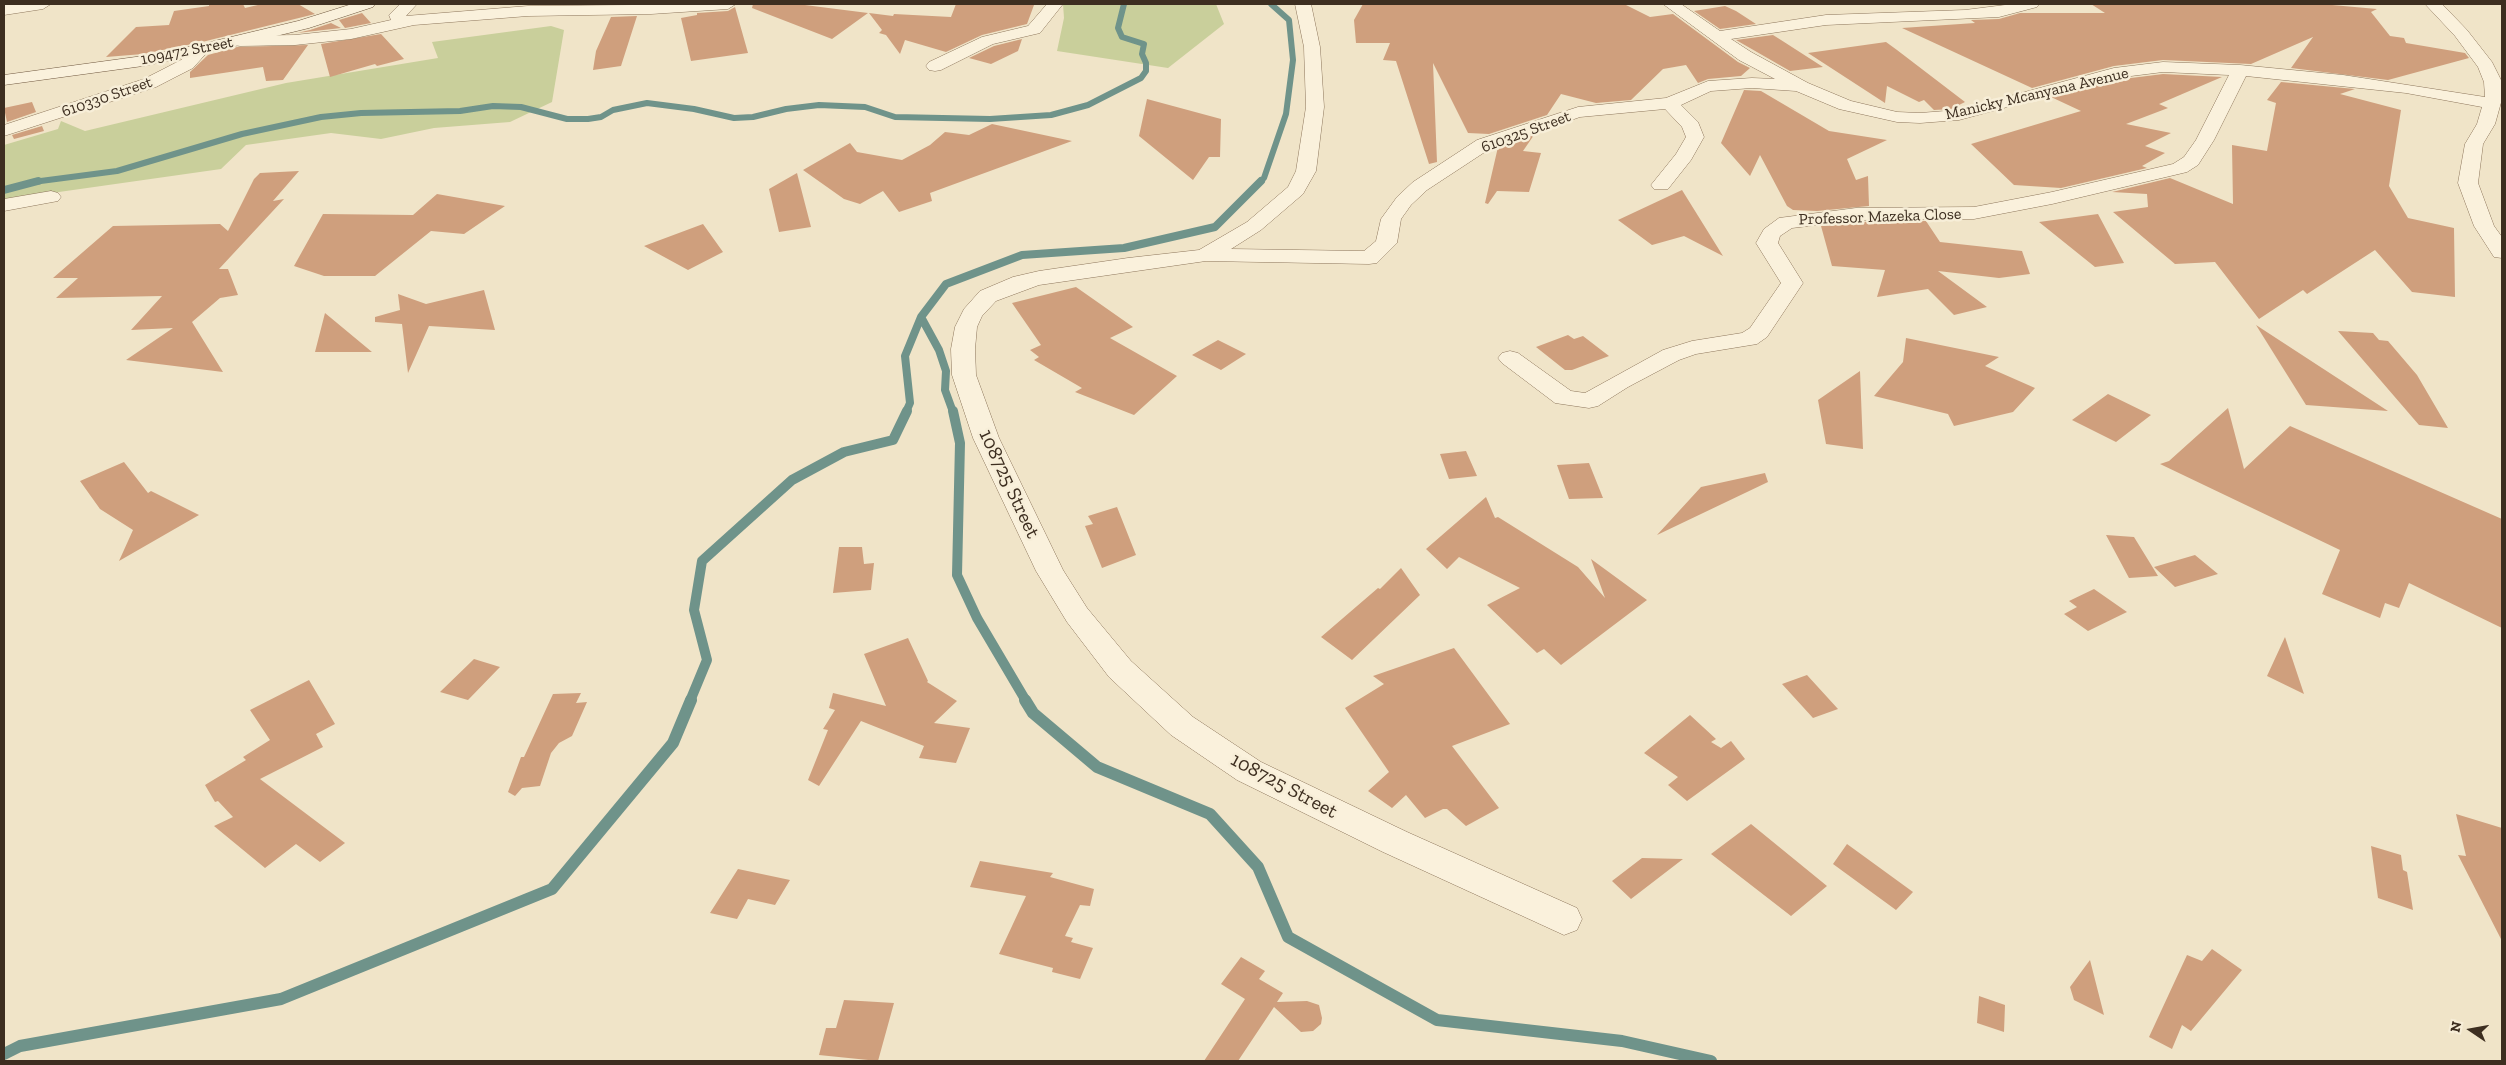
<!DOCTYPE html>
<style>
body{margin:0}
#map{position:relative;width:2506px;height:1065px;overflow:hidden;background:#f0e4c8;font-family:"Zilla Slab",serif}
canvas{display:block}
.frame{position:absolute;inset:0;border:5px solid #3d2e20;pointer-events:none}
.north{position:absolute;left:2446px;top:1005px;width:50px;height:50px;-webkit-text-stroke:4px #f7eed8;paint-order:stroke;rotate:282deg;font-size:14px;font-weight:700;line-height:20px;text-align:center;color:#3d2e20}
.north::after{content:'';display:block;margin:auto;width:18px;height:22px;background:#3d2e20;clip-path:polygon(50% 0,100% 100%,50% 72%,0 100%)}
</style>
<div id="map">
<canvas width="2506" height="1065"></canvas>
<div class="frame"></div>
<div class="north">N</div>
</div>
<script>
const c = document.querySelector('canvas').getContext('2d');
c.lineJoin = 'round';
function fillPath(path, color) {
  c.fillStyle = color;
  c.fill(path, 'evenodd');
}
function poly(rows) {
  const path = new Path2D();
  for (const r of rows) {
    path.moveTo(r[0], r[1]);
    for (let i = 2; i < r.length; i += 2) path.lineTo(r[i], r[i + 1]);
  }
  return path;
}
function strokePath(path, color, width, dash) {
  c.strokeStyle = color;
  c.lineWidth = width;
  c.lineCap = dash ? 'butt' : 'round';
  c.setLineDash(dash || []);
  c.stroke(path);
}
function label(font, color, halo, rows, align = 'center') {
  c.font = font + ' "Zilla Slab",serif';
  c.lineWidth = 5;
  c.setLineDash([]);
  c.textBaseline = 'middle';
  c.strokeStyle = halo;
  c.fillStyle = color;
  for (const [text, x, y, turn = 0] of rows) {
    c.save();
    c.translate(x, y);
    c.rotate((+turn || 0) * Math.PI / 180);
    c.textAlign = isNaN(turn) ? turn : align;
    if (halo) c.strokeText(text, 0, 0);
    c.fillText(text, 0, 0);
    c.restore();
  }
}
fillPath(poly([
 [1063,4,1216,4,1224,24,1168,68,1057,51,1064,18],
 [551,26,564,30,552,102,510,122,434,128,381,139,331,133,246,145,221,169,59,192,4,210,4,145,58,129,61,121,85,131,286,83,438,58,432,42]
]), '#c9cf9b');
strokePath(poly([
 [33,182,117,171,242,134,321,117,361,113,460,111,493,106,521,107,567,119,588,119,601,117,613,110,647,103,694,109,734,118,753,117,786,109,819,105,865,107,895,117,990,119,1051,115,1088,105,1141,78,1146,71,1146,63,1142,54,1144,44,1122,37,1118,28,1124,4],
 [1260,182,1264,178,1286,114,1293,60,1289,20,1271,4]
]), '#6f938a', 6);
strokePath(poly([
 [4,190,38,181],
 [906,412,910,403,905,356,921,317],
 [953,412,945,390,946,371,939,350,921,317,946,284,1022,255,1124,248,1215,227,1261,181]
]), '#6f938a', 8);
strokePath(poly([
 [953,411,960,443,957,575,977,618,1026,701],
 [690,701,707,660,694,610,702,561,792,480,844,452,893,440,907,411]
]), '#6f938a', 10);
strokePath(poly([
 [1025,700,1033,713,1097,767,1210,814,1258,867,1288,937,1437,1020,1622,1041,1711,1061],
 [4,1054,20,1046,281,999,552,889,673,743,691,700]
]), '#6f938a', 12);
fillPath(poly([
 [209,4,243,4,245,8,262,4,298,4,315,14,202,42,143,54,106,57,136,27,169,25,174,11,209,6],
 [753,4,797,4,868,13,832,39,752,8],
 [956,4,1034,5,1027,24,982,35,946,52,905,40,900,54,886,35,879,33,882,30,869,13,893,16,894,14,951,17],
 [1363,4,1624,4,1650,17,1673,14,1738,62,1750,68,1741,76,1708,79,1698,83,1686,65,1663,69,1631,100,1596,103,1561,94,1547,115,1489,134,1468,133,1433,63,1437,162,1429,164,1396,61,1383,60,1390,43,1356,43,1354,20],
 [2091,4,2321,4,2377,9,2371,12,2390,36,2404,38,2406,43,2465,53,2469,58,2388,80,2291,68,2313,37,2251,64,2163,60,2114,66,2032,88,1902,28,1975,23,1971,20,1999,19,2020,13,2105,13],
 [1725,6,1736,11,1756,24,1720,29,1694,11],
 [735,7,748,53,691,61,681,18,697,15,697,13,728,11],
 [362,13,371,23,345,28,339,20],
 [637,16,621,66,593,70,596,51,611,17],
 [331,23,341,28,297,33,310,30],
 [381,34,404,59,377,66,375,64,330,77,321,44],
 [1773,35,1781,40,1823,67,1790,71,1736,40],
 [1022,39,1018,51,991,64,969,58,994,46],
 [1886,42,1897,50,1965,102,1951,109,1934,110,1924,100,1919,102,1887,86,1885,103,1808,53],
 [308,45,283,80,266,81,263,67,190,78,190,72,208,55,237,47],
 [2163,74,2222,77,2159,104,2168,108,2126,124,2171,133,2145,146,2165,153,2142,166,2147,168,2061,188,2014,185,1971,144,2081,111,2051,97,2115,80],
 [2281,82,2355,89,2340,94,2401,110,2389,186,2408,218,2454,228,2455,297,2412,292,2375,250,2307,294,2303,290,2259,319,2215,262,2175,264,2113,212,2148,207,2147,194,2112,192,2170,178,2233,204,2232,145,2267,151,2276,103,2267,100],
 [1744,90,1761,91,1829,131,1887,140,1847,159,1856,180,1868,176,1869,206,1817,211,1793,210,1787,206,1760,155,1750,176,1721,143],
 [1147,99,1221,119,1220,157,1209,157,1193,180,1139,136],
 [32,102,36,112,7,122,4,108],
 [992,124,1072,141,930,193,932,201,899,212,883,191,860,204,844,199,803,170,850,143,857,152,902,160,930,145,945,132,969,135],
 [42,126,44,131,14,139,12,135],
 [1534,135,1523,151,1541,153,1529,192,1497,191,1488,204,1485,203,1498,147],
 [299,171,273,201,284,199,219,269,228,269,238,295,220,298,192,322,223,372,126,360,173,328,131,330,162,296,56,298,78,278,53,278,113,226,220,224,228,231,254,179,260,173],
 [797,173,811,227,779,232,769,189],
 [1682,190,1723,256,1684,236,1652,245,1618,220],
 [437,194,505,206,464,234,431,231,375,276,324,276,294,266,323,214,413,215],
 [2098,214,2124,263,2095,267,2039,222],
 [1926,221,1940,242,2022,251,2030,274,1999,278,1938,271,1987,307,1954,315,1928,289,1877,297,1885,270,1832,266,1821,226,1856,222],
 [703,224,723,252,688,270,644,246],
 [1076,287,1133,327,1110,338,1177,376,1134,415,1075,392,1082,388,1034,360,1039,357,1030,350,1041,345,1012,303],
 [484,290,495,330,429,326,408,373,402,324,375,322,375,317,400,310,398,294,426,304],
 [325,313,372,352,315,352],
 [2256,325,2388,411,2306,405],
 [2338,331,2373,333,2379,340,2388,341,2417,375,2448,428,2419,425],
 [1568,335,1574,339,1583,336,1609,356,1572,370,1565,370,1536,347],
 [1906,338,1999,357,1985,366,2035,388,2013,412,1954,426,1948,414,1874,396,1903,362],
 [1218,340,1246,354,1221,370,1192,355],
 [1860,371,1863,449,1826,444,1818,400],
 [2108,394,2151,415,2116,442,2072,420],
 [2228,408,2244,469,2290,426,2502,519,2502,628,2409,583,2399,608,2385,603,2380,618,2322,594,2340,550,2160,464,2169,461],
 [1466,451,1477,476,1449,479,1440,454],
 [124,462,148,493,151,491,199,515,119,561,133,530,100,509,80,481],
 [1589,463,1603,498,1569,499,1557,465],
 [1765,473,1768,482,1657,535,1701,487],
 [1486,497,1495,518,1498,517,1578,567,1605,598,1591,559,1647,600,1561,665,1544,649,1537,653,1487,605,1520,588,1459,557,1447,569,1426,549],
 [1117,507,1136,555,1102,568,1085,526,1093,524,1088,516],
 [2106,535,2134,537,2158,576,2129,578],
 [839,547,862,547,864,564,874,563,871,590,833,593],
 [2195,555,2218,574,2175,587,2154,567],
 [1401,568,1420,595,1352,660,1321,637,1378,588,1380,589],
 [2094,589,2127,612,2088,631,2064,614,2077,607,2069,601],
 [2285,637,2304,694,2267,676],
 [908,638,928,681,927,682,957,701,934,723,970,728,956,763,919,758,924,746,861,721,819,786,808,780,828,730,823,729,835,710,829,708,833,693,886,706,864,654],
 [1454,648,1510,724,1452,746,1499,808,1466,826,1447,809,1443,809,1425,818,1406,795,1392,808,1368,791,1389,772,1345,708,1384,684,1373,676],
 [474,659,500,667,468,700,440,692],
 [1807,675,1838,709,1813,718,1782,684],
 [309,680,335,724,316,734,323,747,260,779,345,843,320,862,296,844,265,868,214,826,233,817,218,801,215,802,205,785,246,760,243,757,270,740,250,710],
 [581,693,576,703,587,702,572,736,559,743,551,753,540,786,522,788,515,796,508,792,521,757,524,757,553,694],
 [1690,715,1716,739,1711,742,1721,748,1731,741,1745,759,1687,801,1668,785,1678,777,1644,753],
 [2456,814,2502,828,2502,941,2458,855,2466,856],
 [1751,824,1827,886,1791,916,1711,854],
 [1847,844,1913,892,1896,910,1833,864],
 [2371,846,2401,855,2403,870,2407,872,2413,910,2378,898],
 [1642,858,1683,859,1631,899,1612,881],
 [980,861,1053,873,1050,877,1094,889,1090,906,1080,905,1065,936,1073,938,1071,942,1093,948,1080,979,1052,972,1053,968,999,954,1026,896,970,887],
 [738,869,790,880,775,905,748,899,737,919,710,913],
 [2212,949,2242,970,2191,1031,2182,1025,2172,1049,2149,1037,2187,955,2202,961],
 [1241,957,1265,971,1259,979,1283,993,1277,1002,1307,1001,1319,1005,1322,1018,1321,1024,1313,1031,1301,1032,1274,1007,1238,1061,1204,1061,1245,999,1221,984],
 [2090,960,2104,1015,2074,1000,2070,987],
 [1979,996,2005,1005,2004,1032,1977,1023],
 [844,1000,894,1003,878,1061,819,1055,826,1028,836,1028]
]), '#cf9f7d');
const street = poly([
 [14,4,51,4,43,9,4,15,4,5,14,4],
 [400,4,417,4,406,16,528,6,736,4,728,9,651,14,528,16,414,25,351,39,295,45,240,46,234,45,232,41,234,37,240,36,295,35,351,29,391,20,389,15,400,4],
 [1047,4,1063,4,1040,33,993,44,941,70,935,71,929,70,926,66,929,62,982,37,1028,26,1047,4],
 [1295,4,1311,4,1320,47,1324,107,1316,171,1303,194,1261,230,1231,249,1364,251,1376,241,1381,219,1397,197,1413,182,1477,140,1578,107,1666,98,1708,81,1752,78,1775,79,1739,60,1663,4,1681,4,1720,31,1826,15,1965,10,2013,4,2039,4,2037,7,1999,17,1826,25,1731,39,1751,52,1808,83,1851,101,1897,112,1920,113,1958,110,2114,68,2163,62,2240,65,2343,75,2485,97,2484,82,2478,67,2455,36,2425,4,2442,4,2467,30,2492,62,2502,82,2502,99,2495,124,2483,144,2478,183,2494,226,2502,237,2502,258,2494,257,2474,226,2458,183,2465,144,2477,124,2482,107,2406,93,2246,76,2214,140,2198,165,2187,172,2052,204,1974,219,1856,220,1792,228,1780,236,1778,243,1803,283,1767,337,1757,344,1696,354,1679,360,1628,387,1598,406,1589,408,1555,403,1502,363,1498,358,1502,353,1510,351,1518,353,1571,391,1585,393,1663,350,1692,341,1742,333,1750,328,1781,283,1756,243,1764,229,1779,218,1856,208,1974,207,2052,192,2173,164,2184,157,2196,140,2229,75,2163,72,2115,78,1959,120,1920,123,1897,122,1839,109,1796,91,1752,88,1711,91,1681,105,1698,122,1704,137,1691,160,1668,189,1654,189,1651,185,1676,154,1686,137,1682,127,1665,109,1580,117,1491,148,1427,190,1411,205,1401,219,1397,243,1377,263,1369,264,1206,261,1039,285,996,301,982,316,977,327,975,349,976,375,999,438,1063,570,1087,608,1131,661,1193,717,1261,762,1407,832,1577,908,1582,919,1577,930,1564,935,1383,852,1237,780,1171,735,1109,677,1067,622,1036,571,973,438,952,375,951,349,955,327,964,309,980,291,1013,277,1039,271,1128,258,1199,250,1247,222,1288,187,1296,171,1306,107,1304,47,1295,4],
 [202,44,208,45,210,49,193,68,156,87,4,136,4,125,144,79,181,60,196,45,202,44],
 [51,191,58,193,61,197,58,201,4,211,4,199,51,191]
]);
const secondary = poly([
 [352,4,375,4,373,7,309,28,202,54,143,66,4,85,4,75,143,56,202,44,298,21,352,4]
]);
strokePath(street, '#8d765c', 1);
strokePath(secondary, '#6f573f', 1);
fillPath(street, '#faf1dc');
fillPath(secondary, '#faf1dc');
label('16px', '#3d2e20', '#f7eed8', [
 ["109472 Street",187,51,-11],
 ["Manicky Mcanyana Avenue",2037,94,-13],
 ["610330 Street",107,97,-19],
 ["610325 Street",1526,132,-20],
 ["Professor Mazeka Close",1880,217,-2]
]);
label('20px', '#3d2e20', '#f7eed8', [
 ["108725 Street",1009,484,65],
 ["108725 Street",1284,786,28]
]);
</script>
